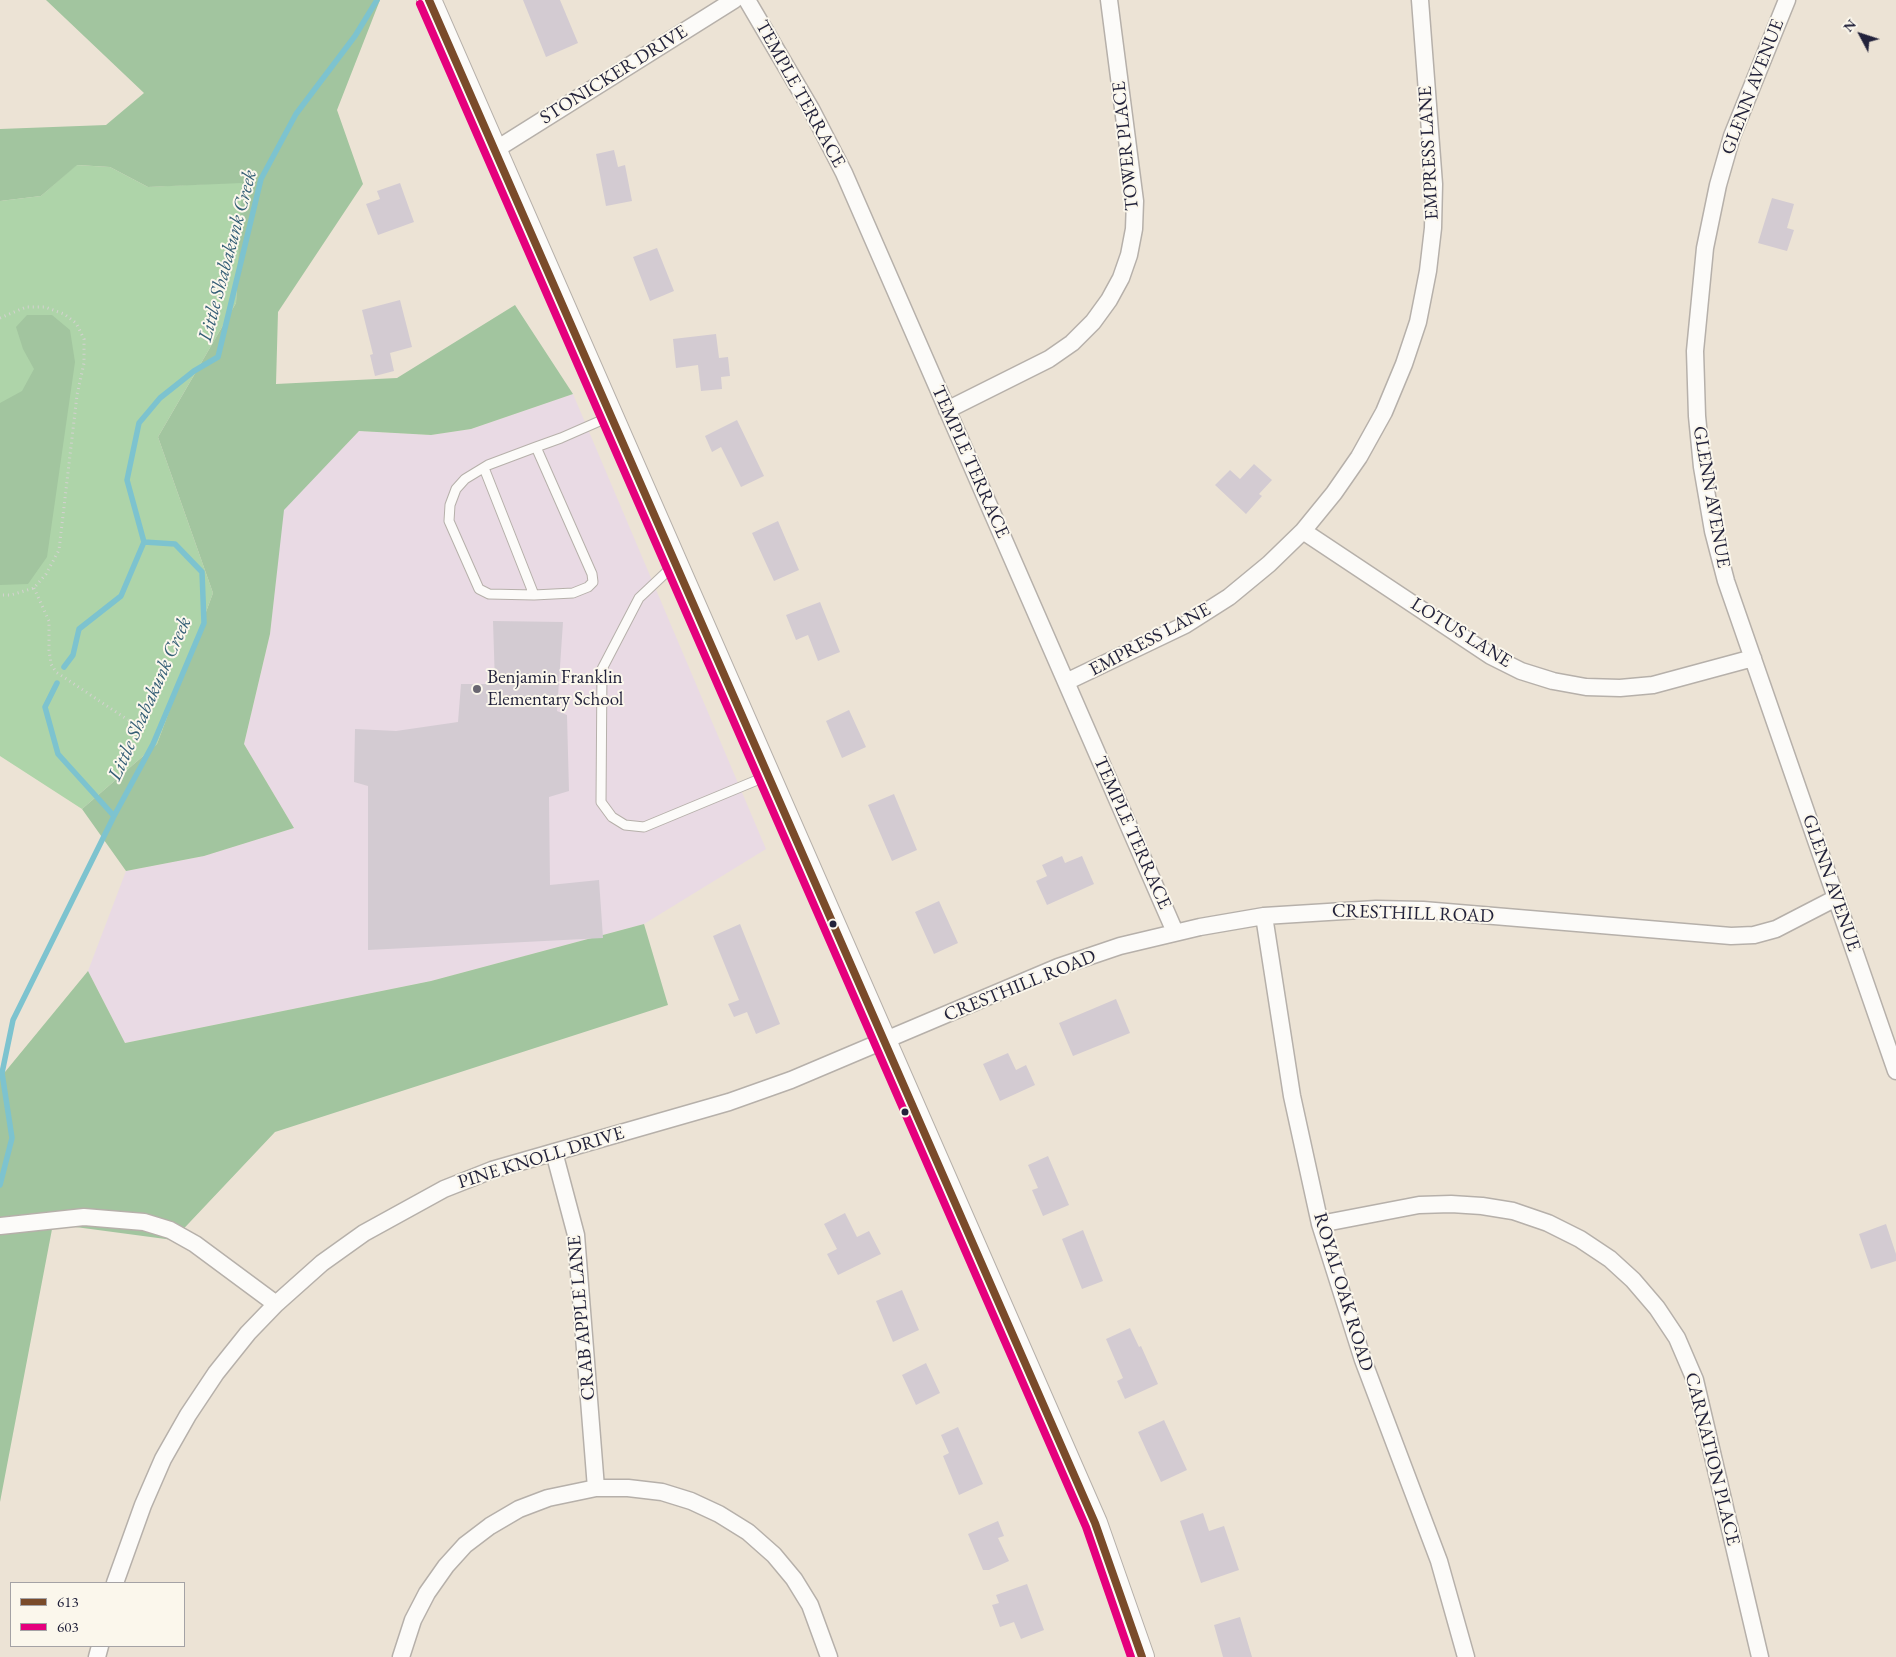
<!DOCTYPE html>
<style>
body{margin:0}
#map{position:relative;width:1896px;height:1657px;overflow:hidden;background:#ece3d5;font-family:"EB Garamond",serif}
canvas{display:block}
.legend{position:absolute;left:10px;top:1582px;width:175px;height:65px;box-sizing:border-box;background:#fbf7ec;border:1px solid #a4a2a5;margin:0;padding:6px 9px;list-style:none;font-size:15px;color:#22223b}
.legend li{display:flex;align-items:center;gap:10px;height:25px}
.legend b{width:25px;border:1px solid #a4a2a5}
.north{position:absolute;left:1836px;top:10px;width:50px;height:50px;-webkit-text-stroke:4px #fbf7ec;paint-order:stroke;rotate:310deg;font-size:14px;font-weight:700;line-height:20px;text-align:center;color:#22223b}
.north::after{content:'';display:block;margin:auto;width:18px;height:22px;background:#22223b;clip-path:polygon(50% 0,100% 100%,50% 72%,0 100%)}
</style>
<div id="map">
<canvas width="1896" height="1657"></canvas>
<ul class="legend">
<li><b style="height:6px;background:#7a4b2a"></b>613</li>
<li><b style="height:6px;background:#e5007d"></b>603</li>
</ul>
<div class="north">N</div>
</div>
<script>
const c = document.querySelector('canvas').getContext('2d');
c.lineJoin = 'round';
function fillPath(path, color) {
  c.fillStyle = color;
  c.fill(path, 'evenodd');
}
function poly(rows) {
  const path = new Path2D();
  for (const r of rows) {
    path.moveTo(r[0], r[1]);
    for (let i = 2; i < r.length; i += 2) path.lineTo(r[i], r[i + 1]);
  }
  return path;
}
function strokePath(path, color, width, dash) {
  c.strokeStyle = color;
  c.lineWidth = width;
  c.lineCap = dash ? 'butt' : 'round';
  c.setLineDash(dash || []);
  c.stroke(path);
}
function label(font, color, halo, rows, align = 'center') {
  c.font = font + ' "EB Garamond",serif';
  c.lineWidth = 4;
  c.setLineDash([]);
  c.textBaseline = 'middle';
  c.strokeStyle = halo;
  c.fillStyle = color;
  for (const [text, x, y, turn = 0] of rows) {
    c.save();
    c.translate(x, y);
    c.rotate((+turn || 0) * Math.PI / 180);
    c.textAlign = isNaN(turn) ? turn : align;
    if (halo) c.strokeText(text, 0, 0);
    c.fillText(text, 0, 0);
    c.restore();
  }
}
fillPath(poly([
 [573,394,766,849,644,924,431,981,125,1043,88,971,126,871,204,856,294,828,244,744,270,634,283,510,359,431,431,435,471,429]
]), '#e9dae4');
fillPath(poly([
 [76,165,110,167,148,187,243,182,236,303,158,437,213,593,157,744,82,809,0,756,0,201,41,196]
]), '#aed4a9');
fillPath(poly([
 [46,0,380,0,337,110,363,184,278,312,276,384,397,378,515,305,573,394,471,429,431,435,359,431,284,510,270,634,244,744,294,828,204,856,126,871,82,809,157,744,213,593,158,437,236,303,242,183,148,187,110,167,77,165,41,196,0,201,0,129,106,125,144,93],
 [27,315,52,315,70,330,75,362,47,557,28,584,0,585,0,403,22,391,34,369,23,349,16,327],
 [644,924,668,1005,275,1132,173,1240,53,1224,0,1502,0,1078,88,971,125,1043,431,981]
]), '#a2c59f');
strokePath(poly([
 [64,667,73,655,79,629,121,596,144,542],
 [114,816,153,744,204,623,202,572,175,544,144,542,127,480,139,423,160,398,194,371,218,357,261,179,296,114,355,36,377,0],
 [0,1185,12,1138,2,1073,13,1020,114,816,58,754,45,707,57,683]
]), '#7dc3cf', 5.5);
fillPath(poly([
 [523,0,560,0,578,43,546,57],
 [614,150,618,167,625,165,632,201,606,206,596,154],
 [400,183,414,222,378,235,366,204,380,199,377,191],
 [1772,198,1794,204,1787,228,1794,230,1787,251,1758,243],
 [657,248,674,291,650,301,633,257],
 [400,300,412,347,390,353,394,371,375,376,370,355,373,354,362,310],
 [716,334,719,358,728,357,730,376,721,377,722,389,701,391,698,365,676,368,673,339],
 [737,420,764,476,741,487,721,447,712,452,705,436],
 [1254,464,1272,480,1259,494,1262,496,1246,514,1215,485,1230,470,1240,479],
 [778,521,799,570,774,581,752,533],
 [820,602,840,652,818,661,808,635,796,640,786,615],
 [493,621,563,622,557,711,567,715,569,791,549,797,550,885,599,880,603,938,368,950,368,786,354,782,355,729,396,731,458,722,461,684,495,684],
 [849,710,866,747,842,758,826,721],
 [894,794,917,850,892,861,868,805],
 [1062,856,1065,863,1082,856,1094,884,1047,905,1036,881,1047,876,1042,865],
 [939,901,958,943,934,954,915,912],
 [740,924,780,1024,756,1034,747,1012,734,1017,728,1004,739,1000,713,936],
 [1116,999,1130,1033,1073,1056,1059,1023],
 [1008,1053,1016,1070,1026,1065,1035,1085,1000,1101,983,1064],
 [1048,1156,1069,1205,1043,1216,1032,1190,1038,1188,1028,1165],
 [845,1213,857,1237,869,1231,881,1254,838,1275,827,1254,837,1249,824,1224],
 [1886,1224,1896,1254,1896,1261,1871,1269,1859,1234],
 [1083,1230,1103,1281,1082,1289,1062,1239],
 [902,1290,919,1330,893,1342,876,1301],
 [1130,1328,1139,1347,1141,1346,1158,1384,1125,1399,1117,1381,1123,1378,1106,1339],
 [926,1363,940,1393,916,1405,902,1375],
 [1164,1420,1187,1470,1161,1482,1138,1432],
 [958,1427,983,1484,959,1495,943,1456,949,1453,941,1435],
 [1203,1513,1209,1531,1224,1526,1239,1570,1201,1583,1180,1521],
 [998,1521,1004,1536,998,1538,1009,1561,989,1570,983,1570,968,1534],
 [1027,1584,1044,1630,1021,1639,1014,1622,1000,1627,992,1605,999,1603,996,1595],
 [1240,1617,1252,1657,1223,1657,1214,1625]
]), '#d3cbd2');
const lane = poly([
 [536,447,592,574,593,582,588,587,573,593,534,595,489,594,479,589,449,521,450,505,456,489,465,479,488,465,536,447,561,438,609,417],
 [484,468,534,595],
 [674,565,639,598,602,669,601,802,612,817,625,825,644,827,767,776]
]);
const street = poly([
 [747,0,811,109,844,173,1175,932],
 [1787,0,1732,136,1718,185,1705,248,1695,351,1697,416,1702,467,1713,531,1726,581,1896,1071],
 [495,150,734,0],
 [947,410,1049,359,1072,343,1093,322,1109,300,1121,278,1129,255,1134,229,1135,201,1109,0],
 [1303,531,1491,656,1521,671,1553,681,1586,687,1620,688,1653,685,1753,658],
 [1066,682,1185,625,1229,597,1269,564,1303,531,1334,493,1359,457,1384,412,1404,364,1418,322,1428,271,1433,228,1434,184,1420,0],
 [1264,916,1292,1096,1320,1224,1363,1360,1439,1561,1466,1657],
 [554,1152,576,1235,596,1488],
 [1320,1224,1419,1205,1451,1204,1482,1206,1513,1211,1548,1223,1580,1239,1610,1259,1633,1280,1657,1308,1677,1338,1695,1380,1760,1657],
 [0,1226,84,1217,144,1222,170,1230,195,1244,276,1304],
 [115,1583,143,1505,163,1459,188,1415,216,1373,248,1333,276,1304,322,1263,364,1233,444,1189,492,1170,729,1102,791,1080,1058,967,1120,946,1200,927,1264,916,1376,909,1423,910,1731,936,1754,935,1776,929,1836,898],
 [97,1657,100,1646],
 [401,1657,413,1620,427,1593,446,1566,465,1545,490,1526,519,1509,548,1498,596,1488,628,1488,662,1492,691,1501,719,1514,748,1532,774,1555,794,1579,810,1605,829,1657]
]);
const secondary = poly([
 [429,0,1095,1523,1142,1657]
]);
strokePath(lane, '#b6b0aa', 11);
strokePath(street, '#b6b0aa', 19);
strokePath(secondary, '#b6b0aa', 26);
strokePath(poly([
 [0,318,26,307,45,307,64,314,76,323,84,339,84,363,77,395,59,550,46,574,34,588,11,595,0,595],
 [34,588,49,621,49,650,51,664,56,672,128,720]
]), '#d4d2d0', 3, [1, 4]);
strokePath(lane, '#fcfbf9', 9);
strokePath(street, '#fcfbf9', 16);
strokePath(secondary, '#fcfbf9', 24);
strokePath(poly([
 [429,0,1095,1523,1142,1657]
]), '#7a4b2a', 8);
strokePath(poly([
 [420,4,1086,1527,1131,1657]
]), '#e5007d', 8);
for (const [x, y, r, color] of [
 [477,689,5,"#696671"],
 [833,924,4.5,"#22223b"],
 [905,1112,4.5,"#22223b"]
]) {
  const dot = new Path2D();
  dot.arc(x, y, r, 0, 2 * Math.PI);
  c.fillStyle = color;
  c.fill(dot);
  strokePath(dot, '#fbf7ec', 2);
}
label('19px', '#22223b', '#fbf7ec', [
 ["STONICKER DRIVE",614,75,-32],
 ["GLENN AVENUE",1753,87,-69],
 ["TEMPLE TERRACE",800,94,61],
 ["TOWER PLACE",1126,146,-96],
 ["EMPRESS LANE",1429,153,-93],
 ["TEMPLE TERRACE",970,462,66],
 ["GLENN AVENUE",1711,497,80],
 ["LOTUS LANE",1461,633,32],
 ["EMPRESS LANE",1150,640,-28],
 ["TEMPLE TERRACE",1132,833,66],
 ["GLENN AVENUE",1831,883,71],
 ["CRESTHILL ROAD",1413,914,2],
 ["CRESTHILL ROAD",1020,986,-22],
 ["PINE KNOLL DRIVE",541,1158,-17],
 ["ROYAL OAK ROAD",1343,1292,73],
 ["CRAB APPLE LANE",582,1318,-95],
 ["CARNATION PLACE",1712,1459,76]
]);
label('19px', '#22223b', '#fbf7ec', [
 ["Benjamin Franklin",487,678],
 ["Elementary School",487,700]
], 'left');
label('italic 20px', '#335d75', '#fbf7ec', [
 ["Little Shabakunk Creek",228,256,-75],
 ["Little Shabakunk Creek",150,699,-66]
]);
</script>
